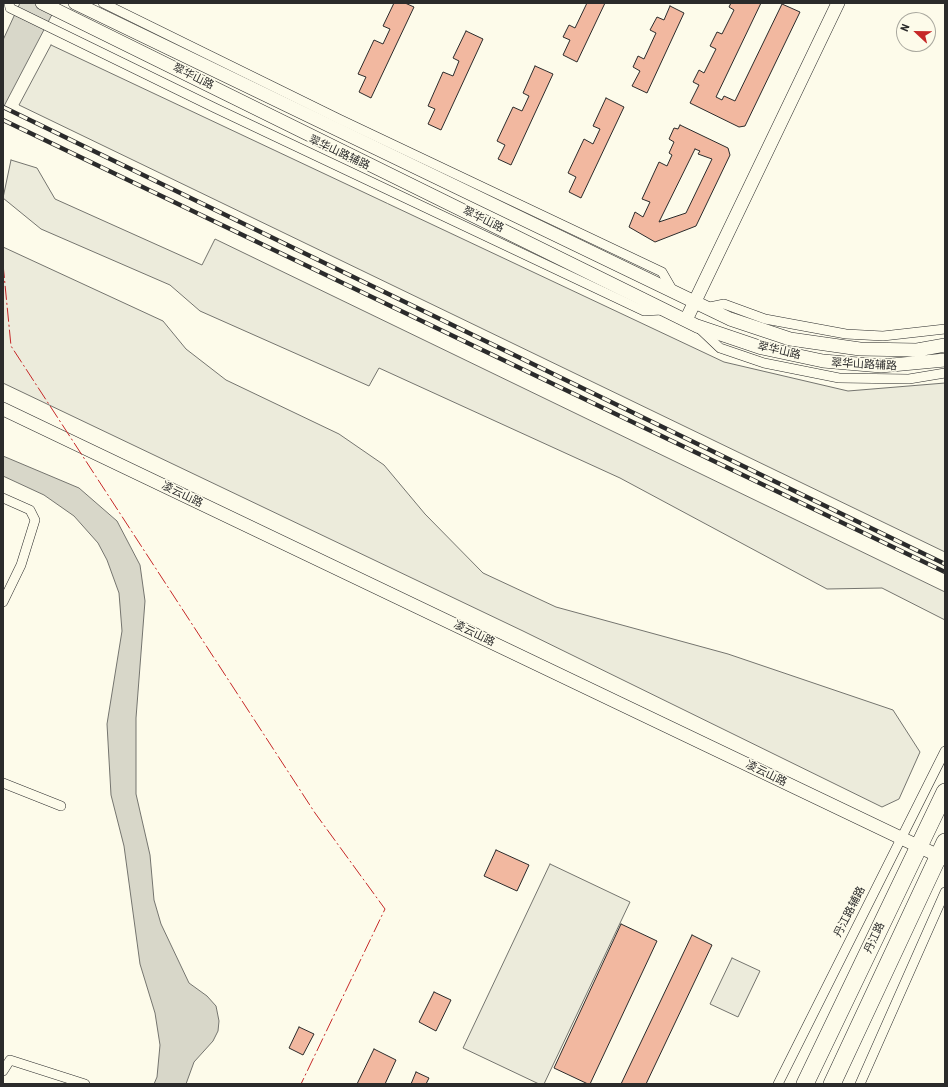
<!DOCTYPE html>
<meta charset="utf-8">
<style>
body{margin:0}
#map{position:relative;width:948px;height:1087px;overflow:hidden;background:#fdfbea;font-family:"Roboto Condensed",sans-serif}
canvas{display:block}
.frame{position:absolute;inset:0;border:4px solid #2b2b2b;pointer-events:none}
.north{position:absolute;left:896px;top:12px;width:40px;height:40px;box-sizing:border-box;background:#fdfbea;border:1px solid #a9a89e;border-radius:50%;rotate:292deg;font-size:11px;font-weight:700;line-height:16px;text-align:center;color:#2b2b2b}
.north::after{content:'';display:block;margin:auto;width:14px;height:18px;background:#c62828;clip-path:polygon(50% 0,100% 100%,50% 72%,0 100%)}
</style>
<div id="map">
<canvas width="948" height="1087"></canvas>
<div class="frame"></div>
<div class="north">N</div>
</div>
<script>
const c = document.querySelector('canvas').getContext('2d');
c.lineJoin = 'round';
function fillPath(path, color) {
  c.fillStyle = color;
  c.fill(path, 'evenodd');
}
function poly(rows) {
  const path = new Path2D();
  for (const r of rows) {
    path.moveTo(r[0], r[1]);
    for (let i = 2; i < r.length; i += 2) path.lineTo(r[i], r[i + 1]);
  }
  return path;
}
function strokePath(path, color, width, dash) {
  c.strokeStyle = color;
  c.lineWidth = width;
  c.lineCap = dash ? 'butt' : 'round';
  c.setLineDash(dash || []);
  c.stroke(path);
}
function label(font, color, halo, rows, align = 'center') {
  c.font = font + ' "Roboto Condensed","Noto Sans SC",sans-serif';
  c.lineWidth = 3;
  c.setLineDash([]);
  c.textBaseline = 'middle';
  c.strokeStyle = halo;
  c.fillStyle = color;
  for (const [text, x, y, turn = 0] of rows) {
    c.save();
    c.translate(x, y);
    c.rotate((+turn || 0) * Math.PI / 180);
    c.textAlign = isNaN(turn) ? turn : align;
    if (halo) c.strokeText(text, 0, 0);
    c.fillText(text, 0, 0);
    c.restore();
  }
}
const green = poly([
 [51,45,724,362,848,391,945,383,945,552,19,105,51,45],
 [11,160,37,168,55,199,202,265,215,239,945,592,945,620,882,588,827,589,620,478,379,368,369,386,200,311,170,285,41,229,3,198,11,160],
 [3,247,163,321,186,349,226,380,339,434,384,465,425,514,483,573,556,607,728,654,893,710,920,752,899,799,882,807,523,631,3,383,3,247],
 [550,864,630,902,544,1084,539,1084,463,1048,550,864],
 [732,958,760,971,738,1017,710,1004,732,958]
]);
fillPath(green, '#ecebdb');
strokePath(green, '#74746e', 1);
const water = poly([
 [20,3,58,3,3,108,3,40,20,3],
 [3,456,79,488,117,521,140,565,145,601,136,718,136,794,150,855,154,900,161,924,189,983,207,996,216,1006,219,1021,218,1031,213,1041,194,1062,186,1084,154,1084,157,1077,160,1045,155,1013,140,964,124,846,111,795,107,724,122,631,119,593,107,560,98,543,74,516,44,495,3,476,3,456]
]);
fillPath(water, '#d8d7c9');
strokePath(water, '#74746e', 1);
const building = poly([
 [394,3,405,3,414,7,371,98,359,92,366,77,358,74,374,40,383,44,390,29,383,26,394,3],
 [587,3,605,3,577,62,563,55,570,40,563,37,569,25,575,28,587,3],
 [731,3,761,3,716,97,722,100,724,96,735,101,782,4,800,12,745,126,739,127,690,103,699,85,693,82,699,70,704,73,716,49,710,46,717,32,722,34,734,10,729,7,731,3],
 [670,6,684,13,647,93,632,86,640,71,633,67,638,56,644,59,656,33,650,30,657,17,664,20,670,6],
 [466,31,483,39,441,130,428,124,435,109,428,106,443,72,453,76,459,61,453,58,466,31],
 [535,66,553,74,511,165,498,159,505,145,497,141,513,107,522,111,529,96,523,93,535,66],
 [606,98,624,107,581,198,569,192,576,177,568,173,584,139,593,144,600,129,593,126,606,98],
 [680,125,728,148,730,155,696,226,655,242,629,227,635,212,643,217,650,202,642,199,659,162,667,166,672,155,669,153,674,142,669,139,674,128,678,129,680,125],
 [695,149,700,151,698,154,712,159,686,213,659,222,695,149],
 [496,850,529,865,517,891,484,876,496,850],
 [621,924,657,941,590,1084,588,1084,554,1068,621,924],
 [692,935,712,945,646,1084,621,1084,692,935],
 [434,992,451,1000,436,1031,419,1022,434,992],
 [299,1027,314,1034,303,1055,289,1048,299,1027],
 [374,1049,396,1060,385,1084,357,1084,374,1049],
 [416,1072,429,1078,426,1084,411,1084,416,1072]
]);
fillPath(building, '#f2b8a0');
strokePath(building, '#2b2b2b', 1);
const street = poly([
 [9,3,10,8,215,108,644,311,662,310],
 [103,3,339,119,662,272,673,291],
 [705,308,724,304,765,319,846,334,883,336,945,329],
 [700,329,720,348,764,363,839,378,909,379,945,373],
 [3,498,30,510,35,520,21,565,3,602],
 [3,783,61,806],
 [3,1071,10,1060,85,1084],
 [778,1084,945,751],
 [860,1084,945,892]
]);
const secondary = poly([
 [42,3,697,326,762,348,823,361,881,366,945,360],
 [75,3,730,319,790,339,860,349,917,350,945,345],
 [686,320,838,3],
 [3,409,945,859]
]);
const highway = poly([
 [805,1084,945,792],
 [832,1084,945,842]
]);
strokePath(street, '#2b2b2b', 10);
strokePath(secondary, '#2b2b2b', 14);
strokePath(highway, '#2b2b2b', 18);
strokePath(street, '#fdfbea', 9);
strokePath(secondary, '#fdfbea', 13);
strokePath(highway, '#fdfbea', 17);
const rail = poly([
 [3,107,945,564],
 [3,120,945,572]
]);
strokePath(rail, '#2b2b2b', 4.5);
strokePath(rail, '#fdfbea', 3, [9]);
strokePath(poly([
 [3,264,11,346,315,813,385,909,301,1084]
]), '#c62828', 1, [14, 3, 2, 3]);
label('11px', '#2b2b2b', '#fdfbea', [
 ["翠华山路",193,77,26],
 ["翠华山路辅路",339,153,25],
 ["翠华山路",483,220,26],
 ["翠华山路",779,351,13],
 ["翠华山路辅路",864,365,3],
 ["凌云山路",182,495,26],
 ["凌云山路",474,634,26],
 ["凌云山路",766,774,26],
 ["丹江路辅路",850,912,-63],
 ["丹江路",875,938,-65]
]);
</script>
